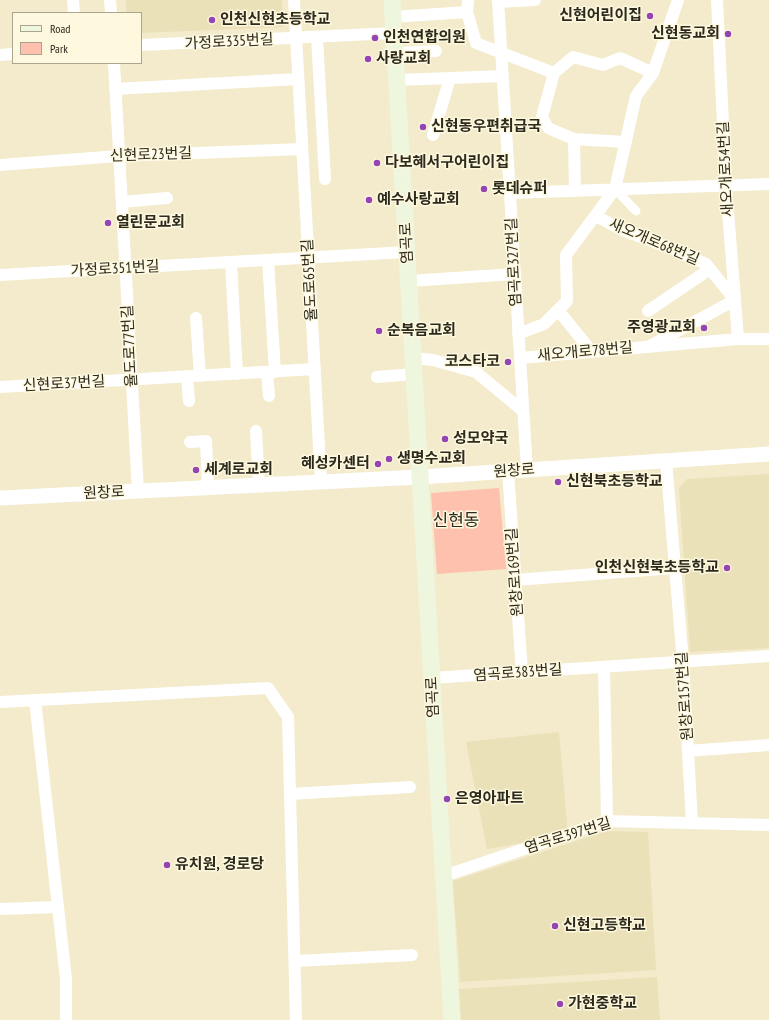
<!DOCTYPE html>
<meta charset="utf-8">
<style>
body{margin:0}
#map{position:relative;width:769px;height:1020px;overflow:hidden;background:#f3ebcb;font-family:"PT Sans Narrow",sans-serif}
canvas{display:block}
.legend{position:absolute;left:12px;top:12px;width:130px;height:52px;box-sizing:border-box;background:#fef8de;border:1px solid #aaa591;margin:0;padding:5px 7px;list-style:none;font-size:12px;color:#2c291d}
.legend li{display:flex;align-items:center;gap:8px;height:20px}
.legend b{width:20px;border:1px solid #aaa591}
</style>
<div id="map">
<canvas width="769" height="1020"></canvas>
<ul class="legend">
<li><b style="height:5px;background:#eef6de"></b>Road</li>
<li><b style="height:11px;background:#fdc1ad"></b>Park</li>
</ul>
</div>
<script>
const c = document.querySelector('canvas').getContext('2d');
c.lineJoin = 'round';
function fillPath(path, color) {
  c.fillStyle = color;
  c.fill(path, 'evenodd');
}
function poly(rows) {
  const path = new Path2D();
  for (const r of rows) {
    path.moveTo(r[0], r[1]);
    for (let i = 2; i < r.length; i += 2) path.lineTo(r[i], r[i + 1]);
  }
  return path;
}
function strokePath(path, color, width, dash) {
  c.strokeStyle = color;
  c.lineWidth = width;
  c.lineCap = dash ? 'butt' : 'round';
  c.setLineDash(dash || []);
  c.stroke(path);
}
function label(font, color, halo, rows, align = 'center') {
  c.font = font + ' "PT Sans Narrow","Noto Sans KR",sans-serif';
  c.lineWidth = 3;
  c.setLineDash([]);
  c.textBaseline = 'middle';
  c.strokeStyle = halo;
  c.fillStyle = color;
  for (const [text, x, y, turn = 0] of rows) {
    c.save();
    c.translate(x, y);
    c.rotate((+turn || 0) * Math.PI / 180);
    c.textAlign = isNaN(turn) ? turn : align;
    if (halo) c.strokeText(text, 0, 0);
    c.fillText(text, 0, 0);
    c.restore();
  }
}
fillPath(poly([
 [126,0,282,0,283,27,141,33,141,13,126,13],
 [769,474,769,648,690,652,679,488,687,479],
 [559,732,568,835,487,849,466,742],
 [607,831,648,832,656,970,460,982,453,881],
 [657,977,660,1020,461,1020,459,989]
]), '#eae1b9');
fillPath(poly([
 [499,488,506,569,437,574,431,493]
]), '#fdc1ad');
strokePath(poly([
 [615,189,636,211]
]), '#fff', 9);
strokePath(poly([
 [73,0,74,13],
 [110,0,111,13],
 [294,0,321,482],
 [468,0,467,12,476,43,554,73],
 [498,0,527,470],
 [717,0,726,185,738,339],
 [498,2,535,0],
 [393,17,467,12],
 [317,37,325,179],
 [141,45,394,33],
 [395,53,436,51],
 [0,55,13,54],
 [114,63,138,491],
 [397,80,503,76],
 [115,89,298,79],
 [433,135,450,78],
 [574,139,575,191],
 [626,142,574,139,548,128,542,117,554,73,573,57,603,65,620,58,653,73],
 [0,165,119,156,302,149],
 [510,193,769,184],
 [122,202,167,198],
 [596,216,622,230,670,248,706,264,735,300,648,347],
 [268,260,275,372],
 [231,263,237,374],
 [0,275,407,252],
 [409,281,515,274],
 [558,310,592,352],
 [648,311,710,269],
 [196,318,200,376],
 [518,334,544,324,567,301,566,255,615,189,636,96,653,73,678,0],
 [413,358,433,360,476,372,523,411],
 [520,358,738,339,769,339],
 [267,372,269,396],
 [187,377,189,401],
 [377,377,414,374],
 [0,387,315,369],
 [256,431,259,485],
 [190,442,206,441,208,487],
 [666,461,683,662,692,823],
 [508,471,522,673],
 [515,580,675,568],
 [604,667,607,821],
 [432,678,769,656],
 [35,700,66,979,66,1020],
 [0,702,268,688,288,717,296,1020],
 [688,751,769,745],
 [290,794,410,787],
 [444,876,607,821,769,825],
 [0,909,57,907],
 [295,961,412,955]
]), '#fff', 12);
strokePath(poly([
 [0,498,420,477,769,454]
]), '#fff', 15);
strokePath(poly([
 [392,0,452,1020]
]), '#eef6de', 17);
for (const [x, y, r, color] of [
 [650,16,4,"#9544b3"],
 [212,20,4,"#9544b3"],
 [728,34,4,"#9544b3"],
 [375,38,4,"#9544b3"],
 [368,59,4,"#9544b3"],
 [423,127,4,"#9544b3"],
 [377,163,4,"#9544b3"],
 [484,189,4,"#9544b3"],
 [369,200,4,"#9544b3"],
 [108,223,4,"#9544b3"],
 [704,328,4,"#9544b3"],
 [379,331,4,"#9544b3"],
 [508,362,4,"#9544b3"],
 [445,439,4,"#9544b3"],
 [389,459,4,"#9544b3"],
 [378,464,4,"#9544b3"],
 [196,470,4,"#9544b3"],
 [558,482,4,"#9544b3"],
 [727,568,4,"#9544b3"],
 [447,799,4,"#9544b3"],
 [167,865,4,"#9544b3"],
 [555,926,4,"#9544b3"],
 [560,1004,4,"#9544b3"]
]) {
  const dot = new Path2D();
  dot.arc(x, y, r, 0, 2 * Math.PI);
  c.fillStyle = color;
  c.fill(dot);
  strokePath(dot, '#fef8de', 1.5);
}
label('bold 15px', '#2c291d', '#fef8de', [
 ["신현어린이집",642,16,"right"],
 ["인천신현초등학교",220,20],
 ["신현동교회",720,34,"right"],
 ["인천연합의원",383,38],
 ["사랑교회",376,59],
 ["신현동우편취급국",431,127],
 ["다보혜서구어린이집",385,163],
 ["롯데슈퍼",492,189],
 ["예수사랑교회",377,200],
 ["열린문교회",116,223],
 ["주영광교회",696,328,"right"],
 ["순복음교회",387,331],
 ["코스타코",500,362,"right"],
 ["성모약국",453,439],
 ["생명수교회",397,459],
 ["혜성카센터",370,464,"right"],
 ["세계로교회",204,470],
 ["신현북초등학교",566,482],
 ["인천신현북초등학교",719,568,"right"],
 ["은영아파트",455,799],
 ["유치원, 경로당",175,865],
 ["신현고등학교",563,926],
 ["가현중학교",568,1004]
], 'left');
label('15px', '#2c291d', '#fef8de', [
 ["가정로335번길",229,42,-3],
 ["신현로23번길",151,155,-2],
 ["새오개로54번길",726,169,-93],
 ["새오개로68번길",654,242,23],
 ["염곡로",407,243,-93],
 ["염곡로327번길",514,262,-93],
 ["가정로351번길",115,269,-3],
 ["율도로65번길",310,280,-93],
 ["율도로77번길",130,346,-93],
 ["새오개로78번길",585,352,-5],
 ["신현로37번길",64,384,-3],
 ["원창로",514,471,-4],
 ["원창로",104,493,-3],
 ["원창로169번길",515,572,-94],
 ["염곡로383번길",518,673,-4],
 ["원창로157번길",685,696,-94],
 ["염곡로",433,697,-93],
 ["염곡로397번길",568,836,-17]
]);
label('17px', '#2c291d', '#fef8de', [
 ["신현동",456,521]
]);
</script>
